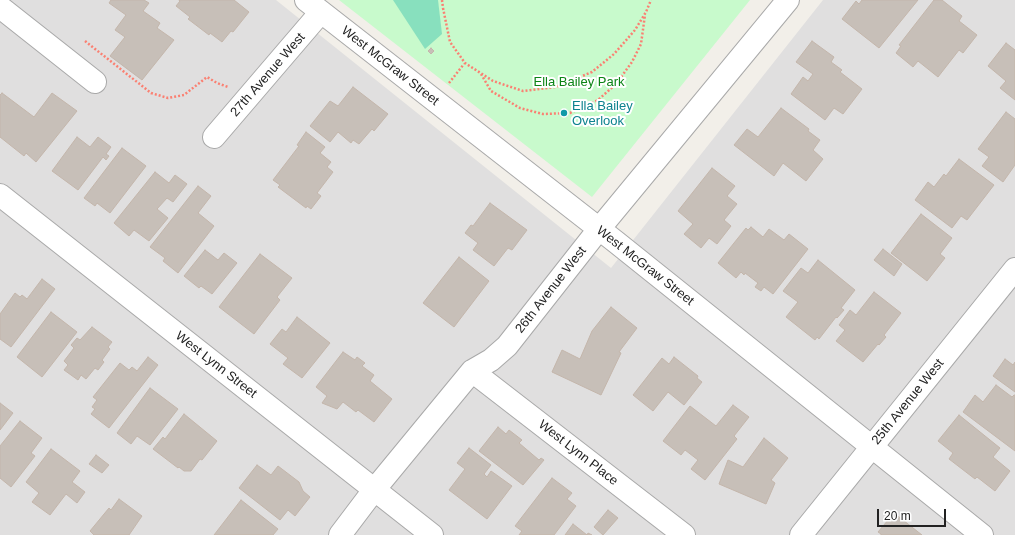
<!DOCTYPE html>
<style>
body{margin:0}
#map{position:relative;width:1015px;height:535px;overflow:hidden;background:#f2efe9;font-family:Helvetica,sans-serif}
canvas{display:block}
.scale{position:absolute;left:877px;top:509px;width:69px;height:18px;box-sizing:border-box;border:2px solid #222;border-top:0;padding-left:5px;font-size:12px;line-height:14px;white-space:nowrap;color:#222;-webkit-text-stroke:3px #fff;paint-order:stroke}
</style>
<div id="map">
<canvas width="1015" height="535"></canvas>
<div class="scale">20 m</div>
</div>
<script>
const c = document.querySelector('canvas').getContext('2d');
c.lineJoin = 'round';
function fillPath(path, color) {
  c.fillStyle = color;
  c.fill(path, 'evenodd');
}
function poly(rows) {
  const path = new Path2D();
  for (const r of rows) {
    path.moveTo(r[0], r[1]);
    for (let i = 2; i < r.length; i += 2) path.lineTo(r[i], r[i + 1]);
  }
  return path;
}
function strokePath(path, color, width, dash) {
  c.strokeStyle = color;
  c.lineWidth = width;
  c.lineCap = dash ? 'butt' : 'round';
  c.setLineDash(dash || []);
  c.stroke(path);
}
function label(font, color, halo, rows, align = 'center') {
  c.font = font + ' Helvetica,sans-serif';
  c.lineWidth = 4;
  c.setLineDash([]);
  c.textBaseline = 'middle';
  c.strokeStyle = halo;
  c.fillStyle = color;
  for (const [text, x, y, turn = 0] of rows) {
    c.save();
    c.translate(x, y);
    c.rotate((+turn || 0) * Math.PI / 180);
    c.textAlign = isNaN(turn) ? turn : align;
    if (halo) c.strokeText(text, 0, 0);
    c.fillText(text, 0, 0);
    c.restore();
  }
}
fillPath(poly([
 [0,0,276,0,611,268,823,0,1015,0,1015,535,0,535]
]), '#e0dfdf');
fillPath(poly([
 [339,0,750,0,592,197]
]), '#c8facc');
fillPath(poly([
 [393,0,438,0,442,34,425,49]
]), '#88e0be');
const building = poly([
 [111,0,144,0,149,3,143,11,160,23,157,28,174,40,142,80,110,56,125,37,115,30,126,15,109,3,111,0],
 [179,0,234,0,249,12,233,32,231,31,222,42,210,33,209,35,188,19,190,17,176,6,180,1,179,0],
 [862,0,918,0,879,48,842,19,856,1,859,4,862,0],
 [934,0,942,0,962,16,959,21,977,35,963,53,959,50,938,77,918,61,913,67,896,53,901,46,899,45,934,0],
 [812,41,834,57,831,62,842,70,840,72,862,89,843,114,834,108,825,120,791,94,803,77,808,81,813,74,796,62,812,41],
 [1006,43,1015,50,1015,100,1000,88,1006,81,988,66,1006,43],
 [431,48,434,51,431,54,428,51,431,48],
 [353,87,388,114,374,131,372,129,359,144,353,140,351,143,338,132,330,142,310,126,330,101,338,106,353,87],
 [2,93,34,117,52,93,77,111,36,162,26,153,24,156,0,137,0,95,2,93],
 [781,108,809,129,808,131,820,140,813,150,823,159,806,181,783,163,774,176,734,145,747,129,758,137,781,108],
 [1006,112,1015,119,1015,165,1003,182,982,166,989,157,978,149,1006,112],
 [306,132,325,147,320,153,331,162,327,167,333,172,317,193,321,196,311,209,307,206,306,208,278,187,280,185,273,180,299,146,297,145,306,132],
 [77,137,90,147,98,137,111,147,106,154,109,156,106,160,103,157,78,190,52,171,77,137],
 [122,148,146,166,110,213,97,203,95,206,84,198,122,148],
 [959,159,994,185,967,220,961,216,952,228,915,200,928,182,934,187,944,174,946,176,959,159],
 [712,168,735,186,727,196,737,204,724,220,731,226,717,244,709,238,701,248,684,234,693,224,678,211,712,168],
 [155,172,169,183,175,175,187,184,173,202,167,198,157,209,168,218,149,241,134,230,129,236,114,223,155,172],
 [198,186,211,196,198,213,214,226,178,273,163,261,165,258,150,247,198,186],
 [490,203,527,230,512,250,508,248,494,266,473,250,478,243,465,233,471,225,473,226,490,203],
 [921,214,952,238,940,254,945,258,927,281,891,253,921,214],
 [751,227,763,237,769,229,784,240,789,234,808,249,773,294,764,287,761,291,755,287,758,283,745,273,744,275,741,272,736,278,718,263,746,228,748,230,751,227],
 [883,249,902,264,894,276,874,260,883,249],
 [205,250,218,260,224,253,237,263,212,294,201,286,199,288,184,276,205,250],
 [260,254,292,278,277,297,280,300,254,334,219,307,260,254],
 [459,257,489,281,454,327,423,303,459,257],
 [818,260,855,290,841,308,844,310,837,318,836,317,819,339,817,337,815,340,786,317,798,302,783,291,801,268,808,273,818,260],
 [42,279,55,289,11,347,0,339,0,314,15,293,20,297,22,295,27,299,42,279],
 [874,292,901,313,884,335,886,337,879,345,878,344,863,362,836,341,845,330,839,325,850,310,856,315,874,292],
 [611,307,637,328,619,352,621,353,601,395,552,372,562,350,580,359,592,331,611,307],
 [51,312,77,332,42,377,17,357,51,312],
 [297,317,330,343,302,378,283,364,288,358,270,344,282,329,286,332,297,317],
 [92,327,112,342,108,347,110,349,102,360,104,362,98,370,95,368,86,379,81,375,78,380,64,370,68,365,64,361,74,348,71,345,77,338,80,340,92,327],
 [343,352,355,360,357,357,365,363,362,366,374,375,370,381,392,399,374,422,358,410,356,412,343,402,337,409,322,403,327,396,316,387,343,352],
 [148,357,158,365,109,428,91,414,95,409,92,407,97,400,93,397,120,363,129,370,132,367,137,371,148,357],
 [674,357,698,376,697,378,702,382,684,405,668,392,653,411,633,395,662,358,669,364,674,357],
 [1005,359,1013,365,1015,362,1015,392,993,376,1005,359],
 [996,385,1012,397,1014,395,1015,395,1015,451,963,412,975,395,983,402,996,385],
 [150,388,178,409,150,445,137,436,131,444,117,433,150,388],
 [0,403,13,413,0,430,0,403],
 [733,405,749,417,734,436,737,439,705,480,691,469,698,460,685,450,681,455,663,441,690,406,716,426,733,405],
 [184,414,217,441,202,460,200,459,191,471,184,471,179,467,178,468,153,449,163,437,165,439,184,414],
 [959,415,1000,448,993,457,1010,471,995,491,977,477,975,479,949,459,953,453,938,441,959,415],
 [20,421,42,438,31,453,35,456,11,487,0,478,0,446,20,421],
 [498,427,506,434,509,430,522,440,519,443,539,460,541,458,544,460,523,485,479,451,498,427],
 [764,438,788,458,771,480,775,483,766,504,719,484,728,460,743,467,764,438],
 [469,448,491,465,484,474,487,477,491,471,512,486,487,519,449,490,465,469,457,463,469,448],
 [51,449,80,471,72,482,85,492,77,503,66,494,50,515,32,502,39,493,26,482,51,449],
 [96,455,109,465,102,473,89,464,96,455],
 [257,465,271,475,278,466,299,482,303,491,310,497,295,516,288,510,280,520,239,488,257,465],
 [552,478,572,493,567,499,576,506,554,535,519,535,522,531,515,526,552,478],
 [119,499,142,516,129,535,94,535,90,531,109,508,111,510,119,499],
 [241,500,278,529,273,535,214,535,241,500],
 [608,510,618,518,603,535,594,527,608,510],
 [894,513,922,535,881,535,881,534,878,532,894,513],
 [573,524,587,535,588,533,592,535,565,535,573,524]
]);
fillPath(building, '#c7bfb8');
strokePath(building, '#c4b6ab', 1);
const minor = poly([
 [306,0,616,242,982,535],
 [0,7,95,82],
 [214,137,321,12],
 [0,195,432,535],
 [472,371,684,535],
 [340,535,374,490,472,371,491,360,507,346,599,229,788,0],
 [801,535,1015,269]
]);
strokePath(minor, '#a9a9a9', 24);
strokePath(poly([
 [442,0,443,8,450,42,465,63,493,81,523,91,556,87,592,72,614,54,635,30,646,12,651,0],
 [85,41,151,93,168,98,184,95,207,77,217,83,228,87],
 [481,74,491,91,520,108,543,114,570,113,598,100,616,84,632,62,641,44,645,15],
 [449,83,464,64]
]), '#fa8072', 2.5, [2, 2]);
strokePath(minor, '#fff', 22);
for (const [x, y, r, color] of [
 [564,113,4,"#0f9aa8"]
]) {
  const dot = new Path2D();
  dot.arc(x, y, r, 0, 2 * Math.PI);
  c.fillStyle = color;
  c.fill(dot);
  strokePath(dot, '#fff', 1.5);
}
label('13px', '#222', '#fff', [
 ["West McGraw Street",390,66,38],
 ["27th Avenue West",268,75,-49],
 ["West McGraw Street",645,266,38],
 ["26th Avenue West",551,290,-52],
 ["West Lynn Street",216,365,38],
 ["25th Avenue West",908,402,-51],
 ["West Lynn Place",578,453,38]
]);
label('13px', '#0c8416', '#fff', [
 ["Ella Bailey Park",579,82]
]);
label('13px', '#0d838f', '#fff', [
 ["Ella Bailey",572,106],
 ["Overlook",572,121]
], 'left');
</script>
